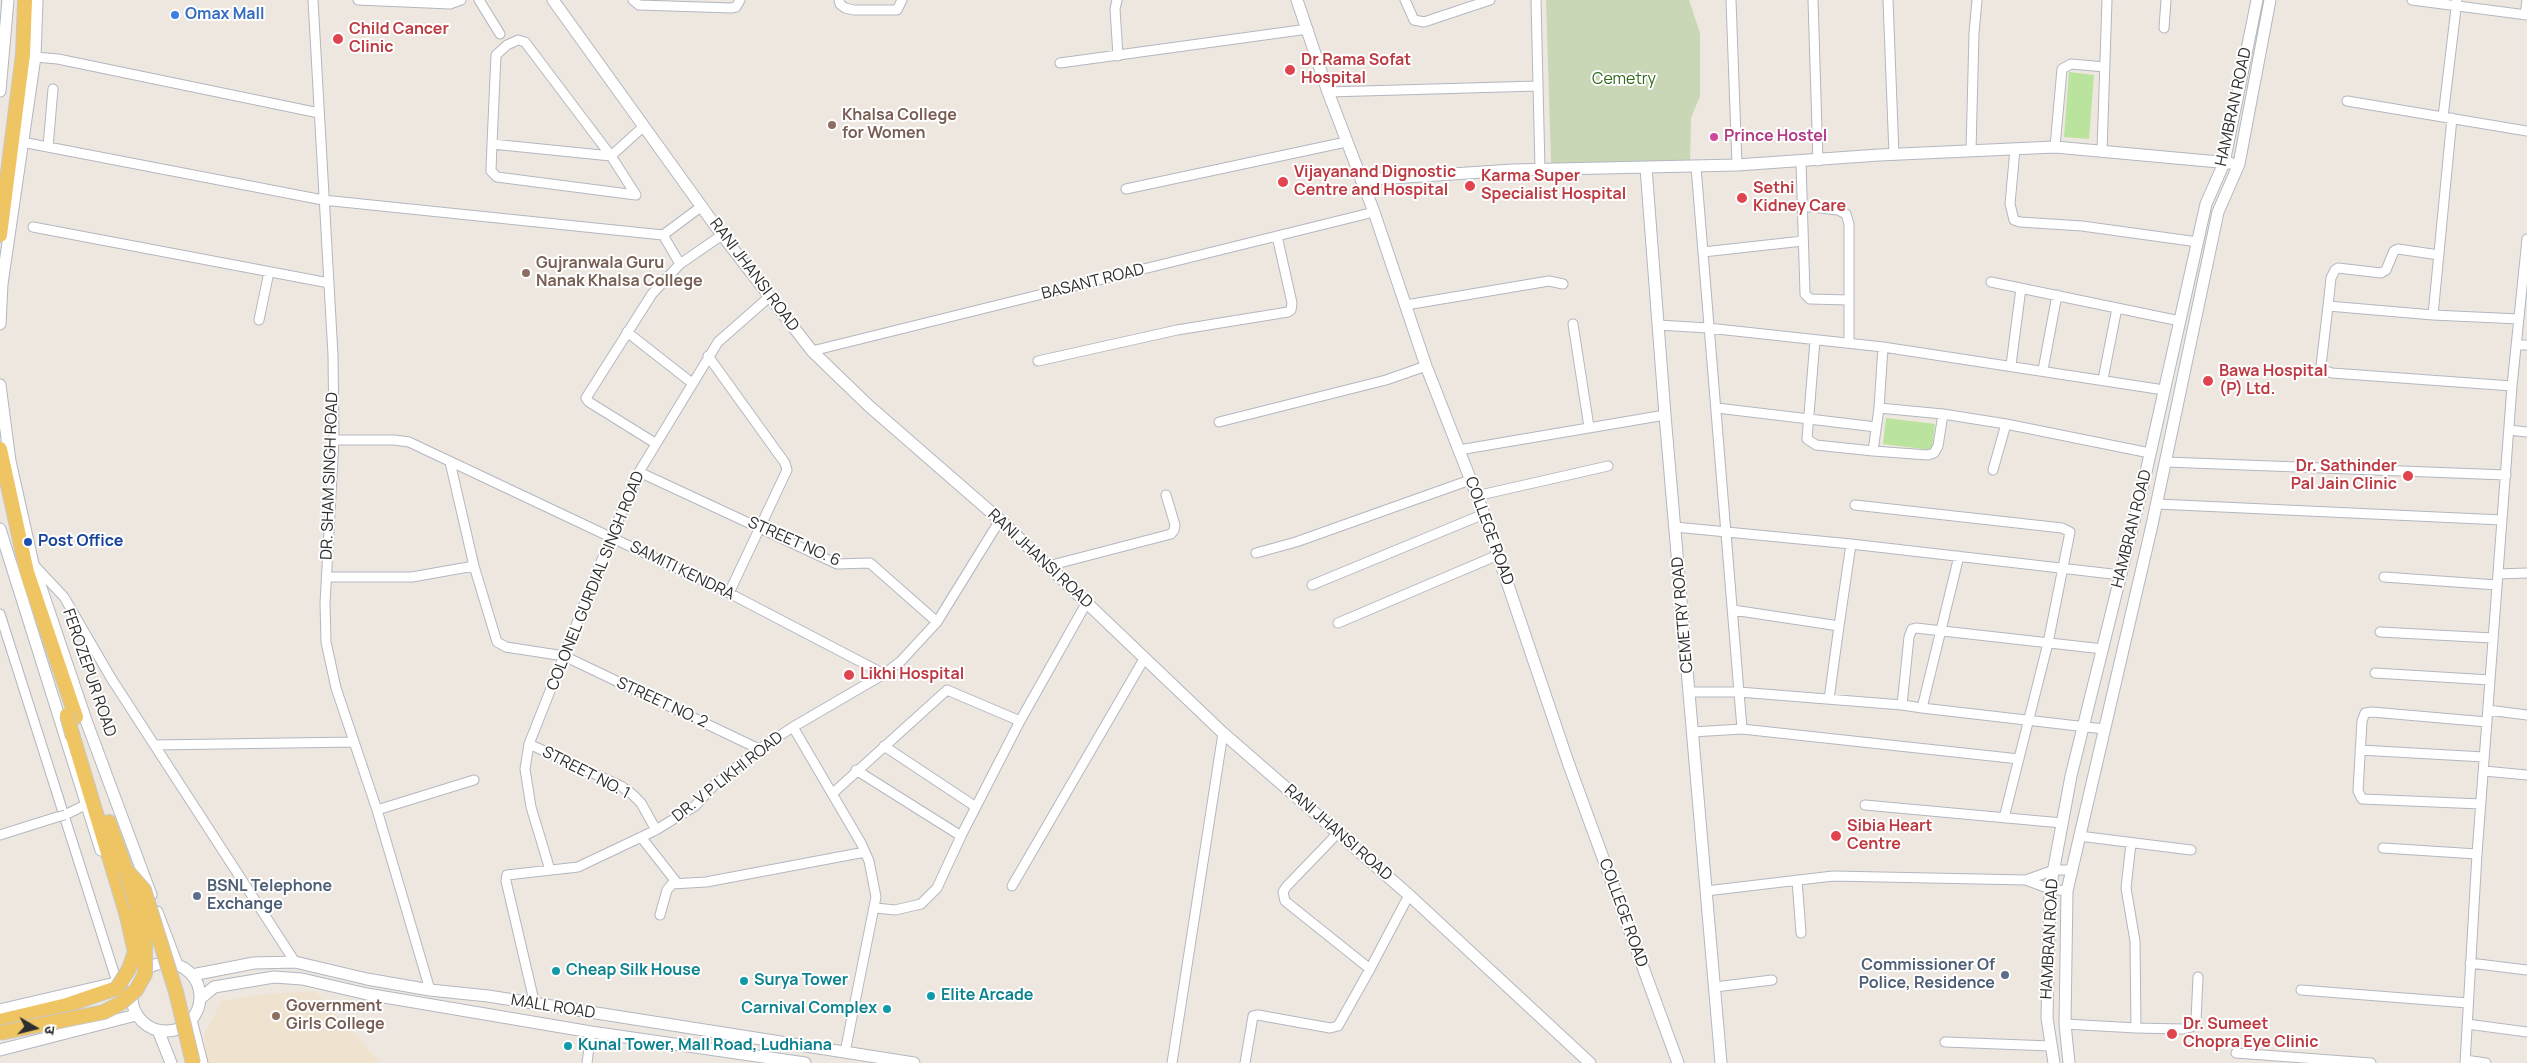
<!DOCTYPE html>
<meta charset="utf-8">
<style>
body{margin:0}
#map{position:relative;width:2527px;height:1063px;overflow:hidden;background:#eee7e0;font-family:Manrope,"Noto Sans Devanagari",sans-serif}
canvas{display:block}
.north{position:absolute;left:10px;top:1003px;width:50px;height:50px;-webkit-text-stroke:4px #fff;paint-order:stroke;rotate:98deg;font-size:14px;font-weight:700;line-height:20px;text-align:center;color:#2d2d2d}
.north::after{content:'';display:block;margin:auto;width:18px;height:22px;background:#2d2d2d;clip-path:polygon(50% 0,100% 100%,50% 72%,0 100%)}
</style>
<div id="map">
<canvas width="2527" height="1063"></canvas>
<div class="north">उ</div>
</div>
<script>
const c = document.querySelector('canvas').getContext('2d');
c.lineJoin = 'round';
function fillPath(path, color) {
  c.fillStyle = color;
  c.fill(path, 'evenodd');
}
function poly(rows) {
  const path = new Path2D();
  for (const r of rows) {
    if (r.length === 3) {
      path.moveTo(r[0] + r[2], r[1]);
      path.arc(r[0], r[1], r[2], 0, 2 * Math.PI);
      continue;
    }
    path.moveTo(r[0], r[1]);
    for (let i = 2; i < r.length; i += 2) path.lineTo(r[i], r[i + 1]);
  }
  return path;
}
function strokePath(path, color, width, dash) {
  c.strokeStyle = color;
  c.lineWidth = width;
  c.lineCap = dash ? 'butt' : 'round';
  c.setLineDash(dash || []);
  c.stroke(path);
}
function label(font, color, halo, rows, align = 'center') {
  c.font = font + ' Manrope,sans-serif';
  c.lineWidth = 4;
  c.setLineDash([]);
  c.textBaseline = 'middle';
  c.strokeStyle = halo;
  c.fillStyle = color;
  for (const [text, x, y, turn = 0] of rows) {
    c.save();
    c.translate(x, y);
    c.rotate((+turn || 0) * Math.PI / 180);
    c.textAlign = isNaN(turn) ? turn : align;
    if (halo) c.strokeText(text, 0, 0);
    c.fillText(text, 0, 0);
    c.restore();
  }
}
fillPath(poly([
 [315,991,381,1063,204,1063,205,1032,222,1001,265,994]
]), '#efe3d0');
fillPath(poly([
 [2069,72,2094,75,2089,139,2064,137],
 [1886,418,1935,424,1932,450,1883,444]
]), '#bae39e');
fillPath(poly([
 [1546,0,1689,0,1700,33,1700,96,1691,118,1690,162,1551,163]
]), '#c9d7b7');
const street = poly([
 [313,0,333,355,334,440,325,603,326,642,336,688,377,810,430,990],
 [358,0,450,4,461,0],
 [479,0,500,34],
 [633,0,639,5,731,8,736,7,740,0],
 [839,0,840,4,845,8,854,10,897,10,902,0],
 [1117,0,1115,9,1118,56],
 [1405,0,1414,20,1424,22,1490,0],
 [1536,0,1540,169],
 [1731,0,1737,165],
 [1813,0,1818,161],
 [1888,0,1894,155],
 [2412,0,2527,15],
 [2525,15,2527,0],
 [2164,28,2166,0],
 [35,57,58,59,319,113],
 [1060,63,1308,29],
 [1328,92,1538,86],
 [2347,101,2527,131],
 [2443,117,2457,0],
 [2452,118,2433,315,2328,306,2321,366,2323,370,2332,373,2512,386],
 [22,142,323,200,663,235,702,206],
 [492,144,491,171,497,177,636,195],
 [48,147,53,89],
 [2055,147,2062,69,2071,64,2105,67],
 [2015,149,2010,204,2014,220,2020,222,2082,226,2198,242],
 [1971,151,1974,33,1977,0],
 [2102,151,2107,0],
 [1801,162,1805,294,1810,299,1849,300,1849,343],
 [1696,167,1739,692,1902,705,1909,637,1912,629,1916,628,2103,649],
 [1126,189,1346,142],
 [636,195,611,156,525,42,518,40,507,45,496,55,492,144,611,156,644,126],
 [1802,206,1838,210,1846,214,1849,224,1849,300],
 [33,227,329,283],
 [663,235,680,264,722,235],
 [1703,252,1803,241],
 [1991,282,2180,321],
 [1406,305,1549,281,1563,284],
 [2328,306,2331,278,2335,270,2338,268,2381,273,2386,270,2394,251,2398,249,2439,255],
 [2433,315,2519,319],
 [259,320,269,272],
 [1573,324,1589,427],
 [1658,325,1708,328,1883,347,2164,390],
 [627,332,692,383],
 [1815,340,1807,439,1816,445,1873,451],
 [2516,345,2527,345],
 [1883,347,1879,408,1943,414,2006,424,2150,453],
 [812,351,1374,212],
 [708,356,785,463,787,470,729,593],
 [1038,361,1177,330,1288,312,1291,310,1292,303,1277,236],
 [2011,365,2021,288],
 [2043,370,2057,295],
 [2103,379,2117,308],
 [1717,408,1876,427],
 [1879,408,1873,451,1928,455,1934,453,1938,446,1943,414],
 [1219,422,1386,380,1426,366],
 [2509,430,2527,432],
 [334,440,394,440,409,442,729,593,884,674],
 [655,443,589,402,586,398,652,294,680,264],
 [1459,450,1665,415],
 [450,462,474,566,497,642,506,647,564,656,759,749],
 [2166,462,2506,475],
 [1993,470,2006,424],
 [639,472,837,564,870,563,937,622],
 [1476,496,1608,466],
 [2157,504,2502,520],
 [1855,505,2062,528,2070,532,2048,643,2004,818],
 [1675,527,1851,544,2121,575],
 [1256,553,1296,542,1470,480],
 [35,566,64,597,111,678,295,962],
 [1048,566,1171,534,1174,530,1175,525,1166,495],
 [2498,574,2527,573],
 [327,577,412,577,474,566],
 [2384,577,2497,585],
 [1312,585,1484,514],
 [1733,610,1839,626,1829,699],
 [0,614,117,982],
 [1338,623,1498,555],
 [1839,626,1851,544],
 [2380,632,2493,638],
 [2375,673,2490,680],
 [1689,692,1739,692,1742,729,2019,759],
 [1902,705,1922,708,1959,556],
 [1922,708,2104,729],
 [2488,710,2527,715],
 [793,727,861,843,869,861,876,897,845,1052],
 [1692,732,1742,729],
 [529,744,621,786,632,794,641,803,656,830],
 [154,745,354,742],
 [884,746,976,807],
 [2360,750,2484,757],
 [856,770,961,836,1020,721],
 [2484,771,2527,775],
 [833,793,947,690,1020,721,1087,602],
 [2481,804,2362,799,2358,791,2362,721,2365,713,2372,712,2487,722],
 [1865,805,2062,823],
 [377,810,474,780],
 [65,815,85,805],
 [1338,833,1286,887,1283,892,1285,901,1370,969,1409,895],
 [0,835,57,817],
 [2079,836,2191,850],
 [641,837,677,883],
 [2131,843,2126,888,2135,941,2136,1028],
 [2383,848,2477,854],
 [550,870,531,807,525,769,529,744,611,537,639,472,718,342,768,298],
 [1797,880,1801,933],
 [2026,880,2054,870,2071,870],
 [1012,886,1144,659],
 [1706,891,1833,876,2026,880,2050,889,2067,891],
 [876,908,895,910,921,904,937,888,961,836],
 [660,915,667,890,672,884,706,882,865,852],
 [2470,963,2527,970],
 [1715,987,1772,980],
 [2301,990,2468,1003],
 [535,1005,506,881,507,875,578,867,656,830,695,806,714,785,759,749,793,727,884,674,901,661,937,622,1000,520],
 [2065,1024,2136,1028,2182,1029,2191,1027,2196,1020,2198,977],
 [2467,1024,2527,1032],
 [1945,1042,2051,1046],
 [2236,1053,2371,1063],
 [2465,1060,2486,1063],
 [587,1063,591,1032],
 [1172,1063,1223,733],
 [1245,1063,1253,1016,1258,1015,1330,1028,1338,1026,1370,969],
 [2465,1063,2477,854,2512,386,2527,239]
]);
const secondary = poly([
 [553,0,722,235,812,351,869,406,1000,520,1223,733,1409,895,1590,1063],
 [1297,0,1328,92,1374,212,1426,366,1484,514,1569,765,1678,1063],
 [0,91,8,0],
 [1646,168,1665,415,1721,1063],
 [1361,180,1513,170,1737,165,1879,155,2055,147,2230,163],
 [0,324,2,284,35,57,37,0],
 [0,385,10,461,33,564,87,723,151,895],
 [0,529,101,850],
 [157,912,177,965],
 [166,997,34],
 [192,975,254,963,295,962,367,979,430,990,488,996,914,1063],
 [200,999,214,987,274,977,302,979,367,994,591,1032,805,1063],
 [0,1010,124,981],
 [191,1020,202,1063],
 [158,1030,171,1063],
 [0,1050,136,1015],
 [2054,1063,2047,1018,2050,889,2071,776,2144,481,2206,204,2224,163,2257,0],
 [2069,1063,2065,1024,2067,891,2152,525,2218,212,2239,164,2270,0]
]);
const primary = poly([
 [0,235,23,54,25,0],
 [0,449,27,572,76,717],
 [73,737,127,916],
 [109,822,126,870],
 [0,1021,67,1005,117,988]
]);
strokePath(street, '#b3b7c0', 11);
strokePath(secondary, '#b3b7c0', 13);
strokePath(primary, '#c8c8c8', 16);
strokePath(street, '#fff', 9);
strokePath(secondary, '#fff', 11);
strokePath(primary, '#efc564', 14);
const streetBridge = poly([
 [57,817,65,815]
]);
const primaryBridge = poly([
 [67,715,73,737],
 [129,873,144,890,176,992,193,1063],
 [117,988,129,969,135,952,127,916],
 [0,1033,104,1012,121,1003,136,990,145,974,145,936,126,870]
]);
strokePath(streetBridge, '#b3b7c0', 11, []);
strokePath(primaryBridge, '#c8c8c8', 16, []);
strokePath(streetBridge, '#fff', 9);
strokePath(primaryBridge, '#efc564', 14);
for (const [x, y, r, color] of [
 [175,15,5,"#3f7fe0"],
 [338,39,6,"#e0444e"],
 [1290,70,6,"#e0444e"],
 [832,125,5,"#8d6e63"],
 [1714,137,5,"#d1479c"],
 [1283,182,6,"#e0444e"],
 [1470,186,6,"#e0444e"],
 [1742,198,6,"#e0444e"],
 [526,273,5,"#8d6e63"],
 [2208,381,6,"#e0444e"],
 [2408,476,6,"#e0444e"],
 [28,542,5,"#1a4fb4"],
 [849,675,6,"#e0444e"],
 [1836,836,6,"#e0444e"],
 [197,896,5,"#5c6f8a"],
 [556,971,5,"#0f9aa8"],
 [2005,975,5,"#5c6f8a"],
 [744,981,5,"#0f9aa8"],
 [931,996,5,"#0f9aa8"],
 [887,1009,5,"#0f9aa8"],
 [276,1016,5,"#8d6e63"],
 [2172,1034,6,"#e0444e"],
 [568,1046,5,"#0f9aa8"]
]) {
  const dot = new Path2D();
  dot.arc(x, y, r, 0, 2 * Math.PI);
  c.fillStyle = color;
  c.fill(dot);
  strokePath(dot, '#fff', 2);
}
label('bold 16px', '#366cbe', '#fff', [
 ["Omax Mall",185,15]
], 'left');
label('bold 16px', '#be3a42', '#fff', [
 ["Child Cancer",349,30],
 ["Clinic",349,48],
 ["Dr.Rama Sofat",1301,61],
 ["Hospital",1301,79],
 ["Vijayanand Dignostic",1294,173],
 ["Centre and Hospital",1294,191],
 ["Karma Super",1481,177],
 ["Specialist Hospital",1481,195],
 ["Sethi",1753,189],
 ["Kidney Care",1753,207],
 ["Bawa Hospital",2219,372],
 ["(P) Ltd.",2219,390],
 ["Dr. Sathinder",2397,467,"right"],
 ["Pal Jain Clinic",2397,485,"right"],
 ["Likhi Hospital",860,675],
 ["Sibia Heart",1847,827],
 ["Centre",1847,845],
 ["Dr. Sumeet",2183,1025],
 ["Chopra Eye Clinic",2183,1043]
], 'left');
label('16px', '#326a1c', '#fff', [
 ["Cemetry",1624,80]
]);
label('16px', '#2d2d2d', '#fff', [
 ["HAMBRAN ROAD",2234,107,-78],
 ["RANI JHANSI ROAD",754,275,53],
 ["BASANT ROAD",1093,282,-14],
 ["DR. SHAM SINGH ROAD",330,476,-88],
 ["HAMBRAN ROAD",2132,529,-76],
 ["COLLEGE ROAD",1489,531,70],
 ["STREET NO. 6",794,542,24],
 ["RANI JHANSI ROAD",1040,559,43],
 ["SAMITI KENDRA",682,571,26],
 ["COLONEL GURDIAL SINGH ROAD",596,581,-68],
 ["CEMETRY ROAD",1683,615,-95],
 ["FEROZEPUR ROAD",89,673,71],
 ["STREET NO. 2",662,703,25],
 ["STREET NO. 1",586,773,27],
 ["DR. V P LIKHI ROAD",728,777,-38],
 ["RANI JHANSI ROAD",1338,833,41],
 ["COLLEGE ROAD",1623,913,70],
 ["HAMBRAN ROAD",2050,939,-87],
 ["MALL ROAD",553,1007,9]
]);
label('bold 16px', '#785e54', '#fff', [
 ["Khalsa College",842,116],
 ["for Women",842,134],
 ["Gujranwala Guru",536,264],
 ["Nanak Khalsa College",536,282],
 ["Government",286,1007],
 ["Girls College",286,1025]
], 'left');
label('bold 16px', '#b23c85', '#fff', [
 ["Prince Hostel",1724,137]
], 'left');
label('bold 16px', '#164399', '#fff', [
 ["Post Office",38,542]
], 'left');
label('bold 16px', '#4e5e75', '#fff', [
 ["BSNL Telephone",207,887],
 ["Exchange",207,905],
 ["Commissioner Of",1995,966,"right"],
 ["Police, Residence",1995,984,"right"]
], 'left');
label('bold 16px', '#0d838f', '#fff', [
 ["Cheap Silk House",566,971],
 ["Surya Tower",754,981],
 ["Elite Arcade",941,996],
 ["Carnival Complex",877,1009,"right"],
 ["Kunal Tower, Mall Road, Ludhiana",578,1046]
], 'left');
</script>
